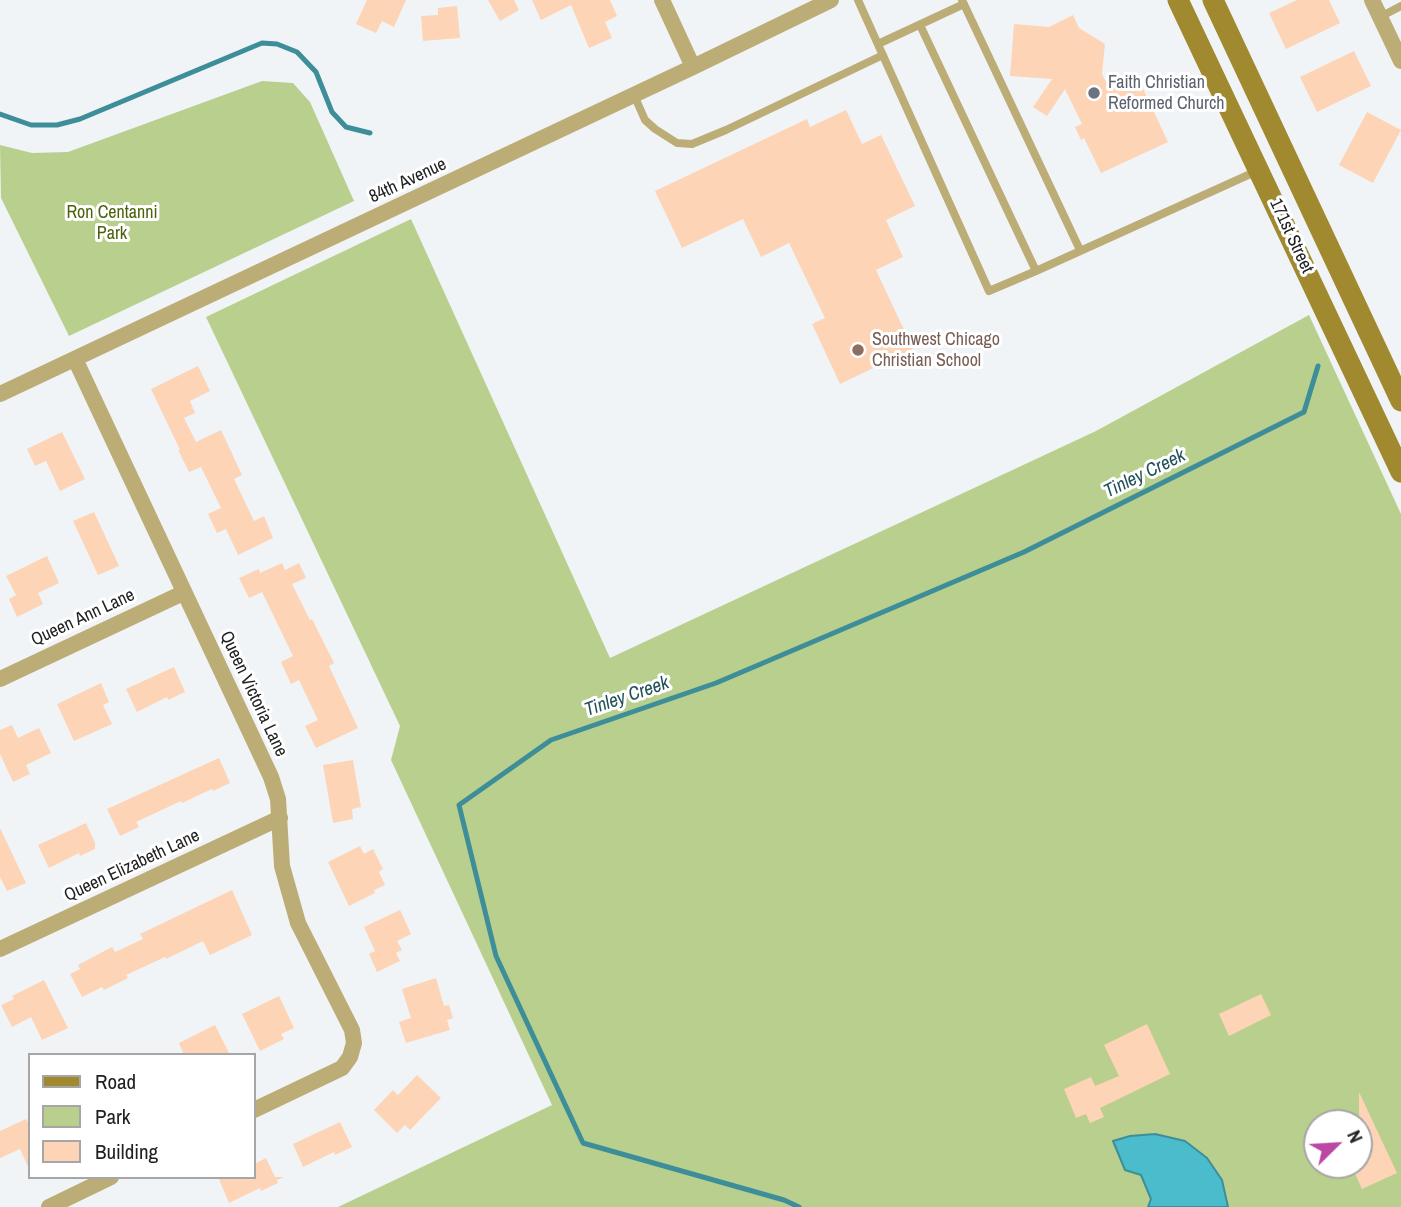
<!DOCTYPE html>
<style>
body{margin:0}
#map{position:relative;width:1401px;height:1207px;overflow:hidden;background:#f1f4f7;font-family:"Archivo Narrow",sans-serif}
canvas{display:block}
.legend{position:absolute;left:28px;top:1053px;width:228px;height:126px;box-sizing:border-box;background:#fff;border:2px solid #a6a6a7;margin:0;padding:9px 12px;list-style:none;font-size:21px;color:#202122}
.legend li{display:flex;align-items:center;gap:14px;height:35px}
.legend b{width:35px;border:2px solid #a6a6a7}
.north{position:absolute;left:1303px;top:1109px;width:70px;height:70px;box-sizing:border-box;background:#fff;border:2px solid #a6a6a7;border-radius:50%;rotate:66deg;font-size:19px;font-weight:700;line-height:28px;text-align:center;color:#202122}
.north::after{content:'';display:block;margin:auto;width:24px;height:32px;background:#bb49a4;clip-path:polygon(50% 0,100% 100%,50% 72%,0 100%)}
</style>
<div id="map">
<canvas width="1401" height="1207"></canvas>
<ul class="legend">
<li><b style="height:9px;background:#a0892f"></b>Road</li>
<li><b style="height:19px;background:#b9cf8d"></b>Park</li>
<li><b style="height:19px;background:#fdd4b5"></b>Building</li>
</ul>
<div class="north">N</div>
</div>
<script>
const c = document.querySelector('canvas').getContext('2d');
c.lineJoin = 'round';
function fillPath(path, color) {
  c.fillStyle = color;
  c.fill(path, 'evenodd');
}
function poly(rows) {
  const path = new Path2D();
  for (const r of rows) {
    path.moveTo(r[0], r[1]);
    for (let i = 2; i < r.length; i += 2) path.lineTo(r[i], r[i + 1]);
  }
  return path;
}
function strokePath(path, color, width, dash) {
  c.strokeStyle = color;
  c.lineWidth = width;
  c.lineCap = dash ? 'butt' : 'round';
  c.setLineDash(dash || []);
  c.stroke(path);
}
function label(font, color, halo, rows, align = 'center') {
  c.font = font + ' "Archivo Narrow",sans-serif';
  c.lineWidth = 6;
  c.setLineDash([]);
  c.textBaseline = 'middle';
  c.strokeStyle = halo;
  c.fillStyle = color;
  for (const [text, x, y, turn = 0] of rows) {
    c.save();
    c.translate(x, y);
    c.rotate((+turn || 0) * Math.PI / 180);
    c.textAlign = isNaN(turn) ? turn : align;
    if (halo) c.strokeText(text, 0, 0);
    c.fillText(text, 0, 0);
    c.restore();
  }
}
fillPath(poly([
 [262,81,293,83,310,102,354,201,69,336,1,198,0,145,32,153,68,152],
 [411,219,610,658,1096,431,1309,315,1401,514,1401,1207,338,1207,552,1105,391,760,400,726,206,317],
 [1317,1123,1359,1123,1359,1165,1317,1165]
]), '#b9cf8d');
const water = poly([
 [1155,1134,1185,1141,1207,1158,1222,1180,1228,1207,1148,1207,1151,1199,1141,1175,1125,1170,1113,1141,1130,1136,1155,1134]
]);
fillPath(water, '#4bbccc');
strokePath(water, '#3e8e99', 2);
strokePath(poly([
 [0,114,31,125,57,125,80,119,262,43,277,44,297,52,316,72,332,112,346,127,370,133],
 [799,1207,784,1200,583,1143,496,956,459,805,551,740,716,683,1024,552,1304,412,1318,366]
]), '#3e8e99', 5);
fillPath(poly([
 [367,0,406,0,394,27,382,21,376,33,356,24],
 [488,0,514,0,519,10,500,21],
 [532,0,610,0,617,16,605,22,612,38,589,48,571,5,541,20],
 [1297,0,1329,0,1340,23,1286,49,1269,13],
 [457,6,460,38,423,41,421,16,438,15,438,8],
 [1073,15,1079,28,1105,44,1102,74,1110,90,1137,76,1168,142,1101,173,1084,138,1081,140,1075,127,1082,124,1065,89,1047,116,1033,107,1052,79,1010,76,1014,24,1049,27],
 [1354,51,1371,86,1317,112,1300,77],
 [846,110,862,144,881,135,915,206,886,220,903,257,876,270,913,349,840,384,812,324,825,318,789,243,761,257,743,219,682,248,655,191,807,119,810,127],
 [1367,112,1401,130,1373,183,1339,165],
 [198,366,210,391,190,401,195,413,184,418,196,442,221,430,242,475,234,479,254,521,264,516,273,538,238,555,226,529,217,533,208,514,221,508,201,467,189,472,178,450,180,450,151,389],
 [62,432,85,479,60,491,46,461,35,466,27,449],
 [94,512,119,566,98,575,73,521],
 [47,556,59,583,38,593,43,604,17,617,9,599,16,595,6,576],
 [282,563,285,570,299,563,306,578,292,584,310,620,312,619,334,663,329,666,358,728,316,748,305,726,318,720,299,680,291,684,281,662,293,656,262,592,249,598,239,578,259,569,260,573],
 [174,667,185,692,168,700,167,697,137,712,126,689],
 [101,683,109,702,103,705,112,724,74,741,57,704],
 [12,725,18,738,39,728,51,753,26,765,30,774,13,782,0,754,0,730],
 [219,758,230,783,213,791,212,789,182,803,181,801,136,822,139,827,120,836,107,809],
 [353,760,361,807,352,809,353,819,333,823,323,765],
 [86,823,95,843,95,849,80,856,79,853,49,868,38,845],
 [0,828,26,883,7,891,0,877],
 [360,846,364,854,373,849,383,869,379,872,385,885,374,890,375,893,349,906,328,862],
 [232,890,252,935,210,955,203,941,166,959,165,957,126,975,128,978,104,990,102,987,82,997,70,974,80,969,78,965,112,947,115,952,143,939,140,934],
 [400,910,411,934,397,941,402,950,396,953,400,961,377,972,369,954,375,951,364,927],
 [436,978,444,1006,449,1005,453,1018,447,1020,450,1030,406,1043,399,1022,411,1018,402,989],
 [44,980,68,1028,42,1040,31,1017,12,1027,1,1005,14,999,12,996],
 [1261,994,1271,1015,1229,1036,1219,1014],
 [279,996,294,1028,281,1034,284,1039,260,1051,242,1014],
 [1147,1024,1170,1074,1100,1108,1104,1117,1090,1123,1086,1114,1076,1118,1064,1089,1091,1077,1095,1086,1119,1076,1104,1045],
 [215,1025,230,1055,184,1055,179,1043],
 [417,1075,441,1098,410,1130,405,1125,397,1133,374,1110,393,1090,398,1095],
 [1359,1092,1397,1173,1362,1189,1351,1165,1359,1165],
 [26,1119,30,1126,30,1171,20,1149,0,1158,0,1131],
 [340,1122,352,1147,335,1155,334,1152,303,1167,293,1144],
 [266,1158,275,1177,284,1177,277,1180,278,1183,261,1191,260,1188,229,1203,218,1177,254,1177,254,1164]
]), '#fdd4b5');
strokePath(poly([
 [858,0,989,291,1036,271,1257,171],
 [962,0,1080,250],
 [1380,17,1401,6],
 [920,25,1036,271],
 [878,44,964,4],
 [634,95,645,120,655,129,677,143,692,144,726,130,883,55]
]), '#bcad77', 8);
strokePath(poly([
 [662,0,693,67],
 [1372,0,1401,61],
 [75,359,271,777,278,799,282,866,298,923,352,1030,354,1043,350,1057,342,1068,254,1110],
 [0,394,693,67,831,0],
 [0,679,183,593],
 [0,949,280,818],
 [49,1207,111,1177]
]), '#bcad77', 16);
strokePath(poly([
 [1178,0,1401,472],
 [1213,0,1401,401]
]), '#a0892f', 21);
for (const [x, y, r, color] of [
 [1094,93,7,"#6b7280"],
 [858,350,7,"#8d6e63"]
]) {
  const dot = new Path2D();
  dot.arc(x, y, r, 0, 2 * Math.PI);
  c.fillStyle = color;
  c.fill(dot);
  strokePath(dot, '#fff', 2.5);
}
label('18px', '#5b616d', '#fff', [
 ["Faith Christian",1108,83],
 ["Reformed Church",1108,104]
], 'left');
label('18px', '#202122', '#fff', [
 ["84th Avenue",408,181,-25],
 ["171st Street",1291,236,65],
 ["Queen Ann Lane",83,618,-25],
 ["Queen Victoria Lane",253,694,65],
 ["Queen Elizabeth Lane",132,866,-25]
]);
label('18px', '#4d600c', '#fff', [
 ["Ron Centanni",112,213],
 ["Park",112,234]
]);
label('18px', '#785e54', '#fff', [
 ["Southwest Chicago",872,340],
 ["Christian School",872,361]
], 'left');
label('italic 19px', '#215158', '#fff', [
 ["Tinley Creek",1145,474,-26],
 ["Tinley Creek",627,697,-19]
]);
</script>
